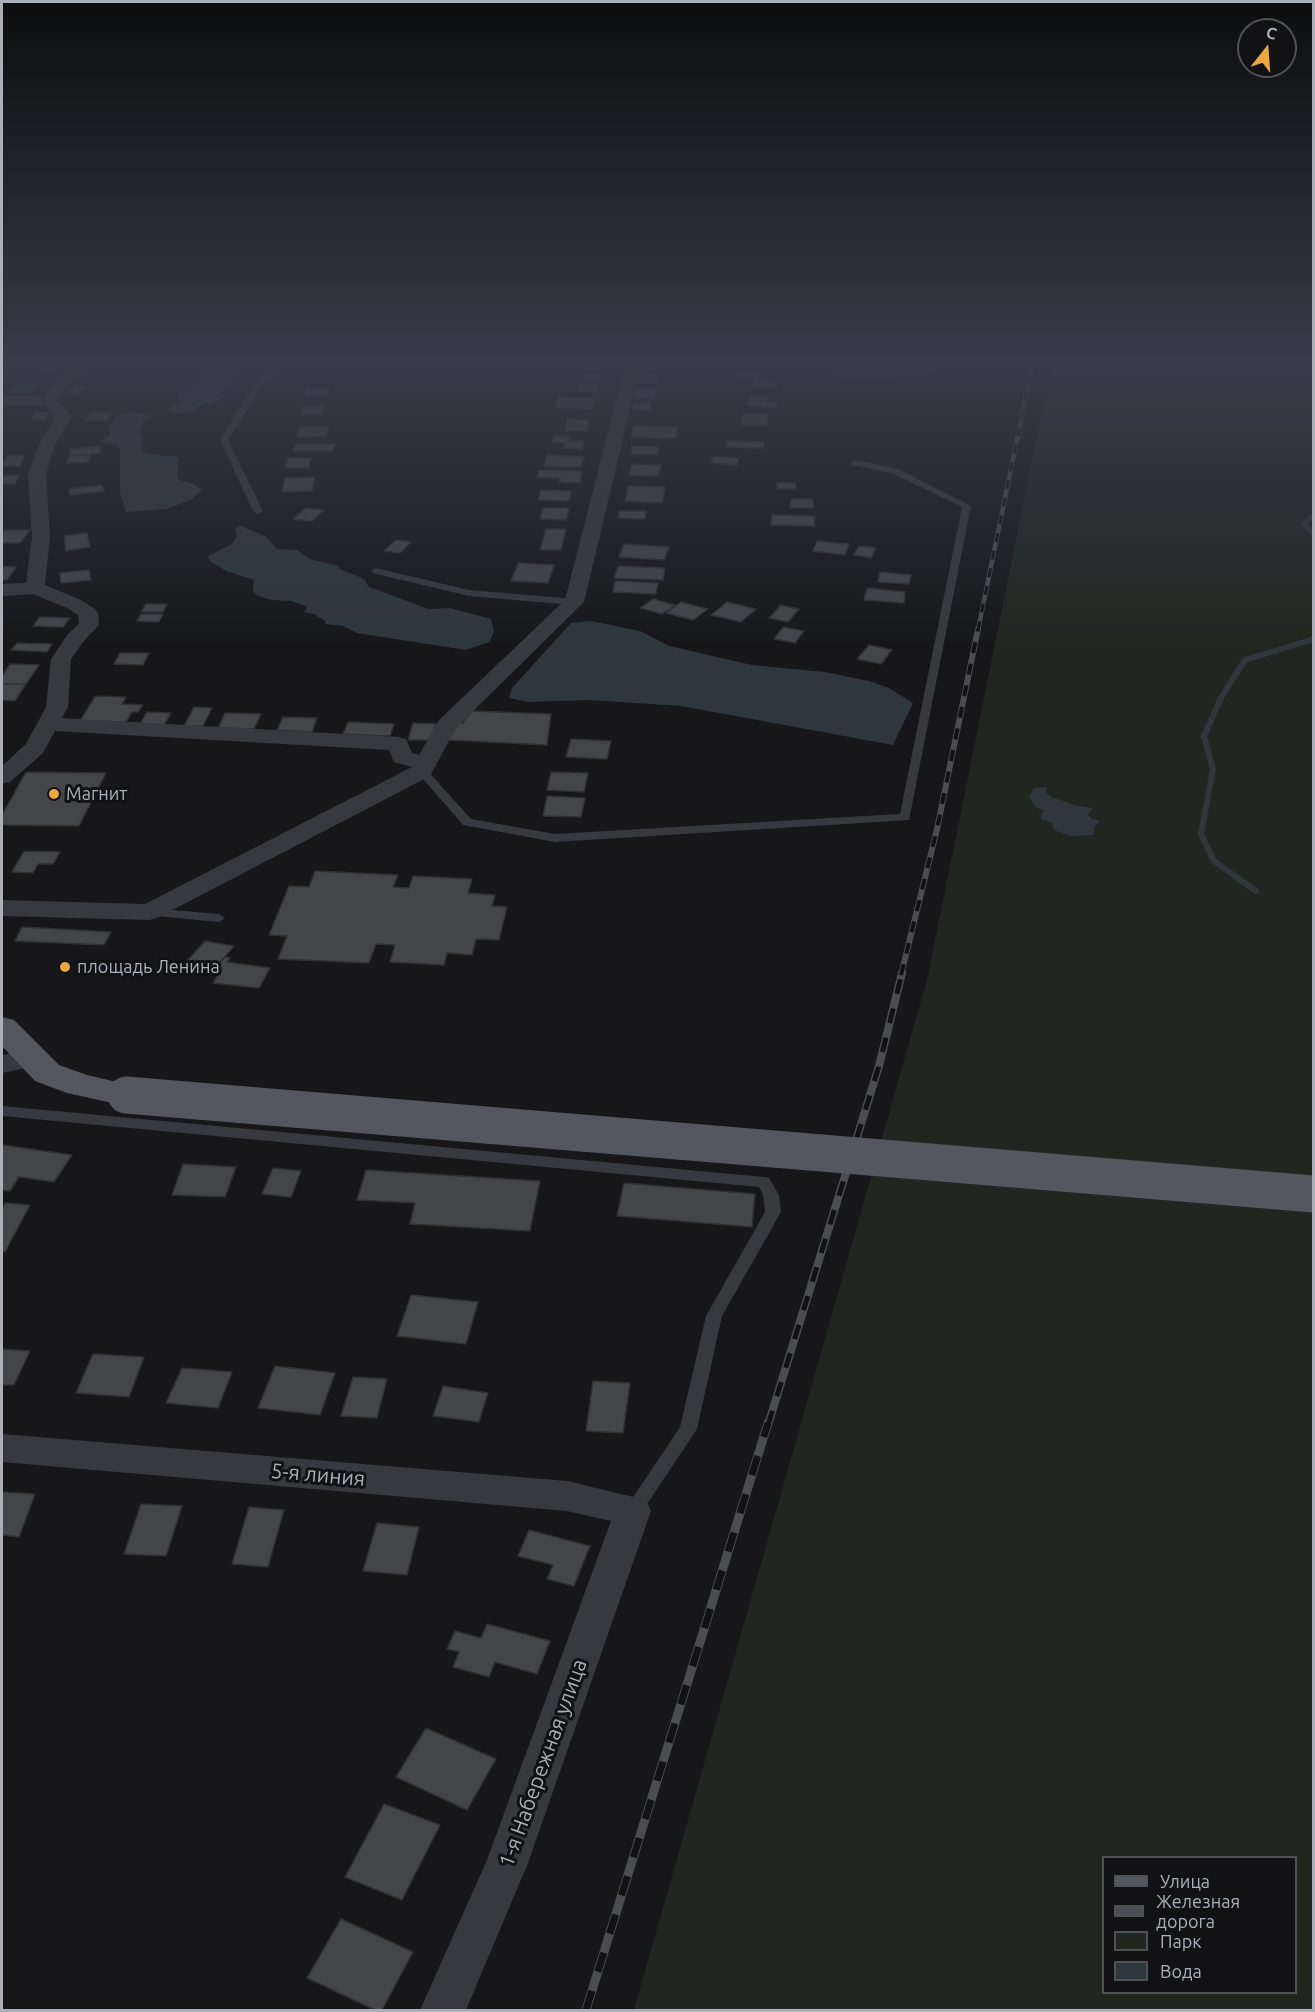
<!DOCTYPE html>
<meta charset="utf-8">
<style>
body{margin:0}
#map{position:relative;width:1315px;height:2012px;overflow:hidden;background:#171719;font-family:Ubuntu,sans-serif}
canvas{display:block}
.frame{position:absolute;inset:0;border:3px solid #aaafb8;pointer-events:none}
.legend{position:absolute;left:1102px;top:1856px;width:195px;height:138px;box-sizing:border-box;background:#121214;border:2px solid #4f5156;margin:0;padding:8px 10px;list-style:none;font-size:18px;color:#aaafb8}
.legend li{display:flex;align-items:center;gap:12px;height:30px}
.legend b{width:30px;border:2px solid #4f5156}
.north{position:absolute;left:1237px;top:18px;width:60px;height:60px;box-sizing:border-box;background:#121214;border:2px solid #4f5156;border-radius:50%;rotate:17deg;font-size:16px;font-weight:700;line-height:24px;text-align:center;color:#aaafb8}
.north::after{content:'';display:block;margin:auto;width:21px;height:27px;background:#eaa83e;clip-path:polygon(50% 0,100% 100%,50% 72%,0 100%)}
</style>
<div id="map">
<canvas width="1315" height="2012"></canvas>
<div class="frame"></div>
<ul class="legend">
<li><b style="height:8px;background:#54575d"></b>Улица</li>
<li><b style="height:8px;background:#4b4d53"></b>Железная дорога</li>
<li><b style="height:16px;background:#1f2720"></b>Парк</li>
<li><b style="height:16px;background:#2e373c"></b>Вода</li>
</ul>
<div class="north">С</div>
</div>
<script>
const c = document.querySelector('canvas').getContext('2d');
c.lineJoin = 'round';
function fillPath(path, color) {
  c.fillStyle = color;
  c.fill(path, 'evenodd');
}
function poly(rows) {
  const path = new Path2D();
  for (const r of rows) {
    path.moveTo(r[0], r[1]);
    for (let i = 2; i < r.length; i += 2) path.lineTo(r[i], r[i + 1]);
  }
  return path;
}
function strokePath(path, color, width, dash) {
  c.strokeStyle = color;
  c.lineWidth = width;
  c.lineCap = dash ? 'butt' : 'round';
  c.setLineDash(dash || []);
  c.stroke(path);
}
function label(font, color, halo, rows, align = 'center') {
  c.font = font + ' Ubuntu,sans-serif';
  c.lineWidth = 6;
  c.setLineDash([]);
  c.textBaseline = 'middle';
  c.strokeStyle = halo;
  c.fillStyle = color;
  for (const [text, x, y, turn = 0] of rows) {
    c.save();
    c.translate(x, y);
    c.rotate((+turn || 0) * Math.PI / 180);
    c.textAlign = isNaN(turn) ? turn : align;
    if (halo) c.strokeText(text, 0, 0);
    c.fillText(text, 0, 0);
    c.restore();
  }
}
fillPath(poly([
 [1051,366,1313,366,1313,2010,634,2010,927,980],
 [1104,1858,1296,1858,1296,1992,1104,1992]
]), '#1f2720');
fillPath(poly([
 [183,366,237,366,237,372,230,376,235,377,233,381,235,384,219,391,226,395,215,402,200,406,192,412,176,414,169,410,171,406,182,401,177,396,178,394,191,389,193,387,191,386,202,376,201,372],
 [833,366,947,366,933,373,866,381,838,378],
 [134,412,153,416,144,421,139,431,143,440,142,451,151,454,179,457,177,475,179,480,194,484,202,490,191,500,166,509,126,512,120,493,120,450,117,445,100,442,110,435,108,429,116,416],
 [241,526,265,536,277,549,297,550,310,559,338,566,340,569,364,579,369,587,429,609,450,608,491,619,494,632,489,642,466,650,357,633,343,626,325,624,325,621,314,614,304,612,307,609,305,606,291,601,273,600,258,596,253,591,254,580,226,571,210,561,208,556,232,544,237,536,235,528],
 [591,621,640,631,669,646,752,665,825,672,869,681,889,688,913,703,893,745,681,706,590,700,527,702,509,698,512,688,571,623],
 [1047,787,1046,793,1052,797,1074,805,1093,808,1088,815,1092,819,1100,821,1094,827,1094,835,1070,836,1054,830,1053,824,1040,818,1044,810,1037,808,1029,797,1034,788]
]), '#2e373c');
strokePath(poly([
 [1314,516,1304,523,1314,535]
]), '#2e373c', 4.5);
strokePath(poly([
 [1256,891,1214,861,1201,834,1213,769,1204,736,1222,696,1245,660,1314,639]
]), '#2e373c', 6);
const building = poly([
 [45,366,64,366,54,373,37,371,45,366],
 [737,372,762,373,761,380,735,379,737,372],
 [585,374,603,374,601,380,584,380,585,374],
 [639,374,659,374,659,383,639,383,639,374],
 [754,381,778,382,776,389,752,387,754,381],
 [21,383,38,384,27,393,10,392,21,383],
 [579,383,599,384,597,392,577,391,579,383],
 [76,386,89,387,78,395,66,394,76,386],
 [307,389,330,389,328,396,305,396,307,389],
 [636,389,656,389,655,399,634,398,636,389],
 [750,396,767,397,766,402,777,402,776,408,747,406,750,396],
 [558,397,595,398,592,409,555,408,558,397],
 [633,403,651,403,651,410,633,409,633,403],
 [324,406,322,415,300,415,302,407,324,406],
 [37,412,50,413,44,420,31,419,37,412],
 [91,412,112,413,106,420,85,420,91,412],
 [743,414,768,414,767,425,741,425,743,414],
 [567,419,589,420,587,431,565,431,567,419],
 [633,426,677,427,676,438,632,437,633,426],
 [300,427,329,427,326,436,297,437,300,427],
 [554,435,570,436,569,441,584,441,582,449,563,448,565,443,552,442,554,435],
 [726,441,764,442,764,448,726,447,726,441],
 [296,444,335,444,333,451,293,451,296,444],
 [100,446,100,453,69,456,70,449,100,446],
 [632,446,659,447,658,455,631,454,632,446],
 [25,455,20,466,2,466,7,456,25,455],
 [90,455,88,462,67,463,69,456,90,455],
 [548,455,584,457,581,467,544,466,548,455],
 [713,456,739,458,737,465,711,463,713,456],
 [288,458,311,458,309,468,286,468,288,458],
 [632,464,661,465,658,476,629,475,632,464],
 [539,470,582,471,580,483,559,482,560,478,537,477,539,470],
 [19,475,15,484,2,484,2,476,19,475],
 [315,477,312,491,282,492,285,478,315,477],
 [777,483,795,483,796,489,777,489,777,483],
 [102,485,104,491,70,495,69,489,102,485],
 [628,486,665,487,662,503,625,501,628,486],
 [541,490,571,491,569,501,538,500,541,490],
 [791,499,813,499,813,508,790,508,791,499],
 [306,508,324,510,312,521,293,519,306,508],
 [543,508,569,508,566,520,540,519,543,508],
 [619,511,646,511,645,519,618,518,619,511],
 [772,515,815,516,814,526,771,525,772,515],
 [546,529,566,529,561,550,540,550,546,529],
 [5,530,30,530,20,543,2,543,2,534,5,530],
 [87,533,90,547,66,551,64,536,87,533],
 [396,540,411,542,400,553,384,551,396,540],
 [817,541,849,544,845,555,813,551,817,541],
 [624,544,669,547,664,560,619,557,624,544],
 [859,546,876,548,871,558,854,555,859,546],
 [518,563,554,565,548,583,511,581,518,563],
 [2,566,16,567,7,580,2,580,2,566],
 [618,566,665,568,663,580,614,578,618,566],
 [89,570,91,580,61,583,60,573,89,570],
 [880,572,911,575,909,584,878,582,880,572],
 [615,581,658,583,656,594,613,592,615,581],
 [867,588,905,592,904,603,864,600,867,588],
 [653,599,675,605,662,614,640,608,653,599],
 [681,602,708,609,693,620,666,613,681,602],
 [727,602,756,609,741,622,711,615,727,602],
 [146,604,167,604,163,612,141,612,146,604],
 [781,605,799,609,788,622,769,618,781,605],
 [141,614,163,614,159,622,137,621,141,614],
 [40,617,70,618,63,627,33,626,40,617],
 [783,627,804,631,795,643,774,639,783,627],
 [17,643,52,644,47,652,11,650,17,643],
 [869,645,892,650,881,664,857,659,869,645],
 [120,653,149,653,143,665,114,664,120,653],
 [10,664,39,665,26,684,2,684,2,676,10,664],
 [2,684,26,684,15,701,2,700,2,684],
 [95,696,126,697,122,704,143,705,138,712,132,712,126,722,80,721,95,696],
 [194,707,212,708,203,726,184,726,194,707],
 [471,711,551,714,547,745,449,740,455,723,463,723,471,711],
 [147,712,171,713,164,725,140,724,147,712],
 [225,713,261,714,254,729,218,728,225,713],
 [283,717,317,718,312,732,277,730,283,717],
 [348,722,394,724,390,736,343,734,348,722],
 [413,723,436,724,431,740,408,740,413,723],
 [571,739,611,741,607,759,566,757,571,739],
 [26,772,106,773,79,826,2,825,2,815,26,772],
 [551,772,588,773,584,792,547,790,551,772],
 [547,796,585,798,581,817,543,816,547,796],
 [24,851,60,852,53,864,38,864,33,873,12,872,24,851],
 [315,871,398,875,393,887,409,888,413,876,472,879,468,893,495,895,492,906,507,907,499,940,476,939,472,955,447,953,444,965,390,962,395,945,376,944,369,963,278,959,287,936,269,935,289,886,309,887,315,871],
 [22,927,111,932,104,945,15,941,22,927],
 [205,941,234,946,216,967,187,961,205,941],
 [225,957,230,958,227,962,270,968,259,988,213,983,222,969,216,967,225,957],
 [2,1145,72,1155,54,1182,19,1177,10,1191,2,1190,2,1145],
 [183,1164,236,1167,225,1197,172,1195,183,1164],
 [273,1168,301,1171,291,1197,262,1194,273,1168],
 [366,1170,540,1181,530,1231,410,1224,415,1203,357,1200,366,1170],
 [624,1183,755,1194,752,1227,617,1216,624,1183],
 [5,1203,30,1205,5,1252,2,1251,2,1210,5,1203],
 [411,1295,478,1302,466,1344,397,1336,411,1295],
 [2,1349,30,1351,14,1385,2,1385,2,1349],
 [93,1354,144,1357,129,1397,76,1393,93,1354],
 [275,1366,335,1373,320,1415,258,1408,275,1366],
 [182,1368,232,1372,218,1408,166,1403,182,1368],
 [353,1377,387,1379,377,1418,341,1416,353,1377],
 [593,1381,630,1383,623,1433,586,1431,593,1381],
 [443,1386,488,1393,479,1422,433,1416,443,1386],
 [2,1492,35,1494,19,1537,2,1535,2,1492],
 [141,1504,182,1506,166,1556,124,1554,141,1504],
 [249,1507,284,1510,268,1567,232,1564,249,1507],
 [377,1523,419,1527,407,1575,363,1571,377,1523],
 [529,1530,590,1546,574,1586,547,1579,553,1565,518,1556,529,1530],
 [487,1624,550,1641,537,1674,495,1662,489,1677,453,1667,459,1652,447,1649,455,1631,481,1638,487,1624],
 [426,1728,496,1759,467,1810,396,1777,426,1728],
 [384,1804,440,1825,402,1900,345,1877,384,1804],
 [341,1919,413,1952,382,2010,375,2010,307,1978,341,1919]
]);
fillPath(building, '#444549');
strokePath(building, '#313135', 1.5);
fillPath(poly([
 [280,366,289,366,262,386,228,440,263,511,258,514,253,511,220,440,256,382,280,366],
 [855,460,898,469,971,506,909,820,555,842,463,825,418,773,418,769,426,769,471,819,555,834,900,814,962,507,892,473,852,465,851,463,855,460],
 [376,568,469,590,574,599,579,602,574,605,469,596,373,573,371,571,376,568],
 [150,908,219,914,225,918,219,922,146,915,144,912,150,908],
 [2,1106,764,1177,769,1178,779,1195,781,1212,722,1316,697,1429,639,1516,633,1518,627,1516,624,1511,627,1506,680,1427,706,1316,765,1212,763,1195,759,1187,2,1116,2,1106]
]), '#38393e');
fillPath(poly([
 [75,366,94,366,71,383,58,401,72,417,55,444,46,474,50,536,45,585,81,600,95,609,98,613,99,625,83,642,71,659,68,707,62,718,398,737,406,739,412,753,419,755,439,720,565,600,623,373,630,366,648,366,638,375,584,602,456,728,430,776,159,917,150,920,2,916,2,900,145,904,412,767,394,762,389,750,55,731,43,753,10,782,2,784,2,766,26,744,46,707,51,659,68,634,79,624,78,615,67,608,33,594,2,596,2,584,26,583,32,536,28,474,39,444,55,418,45,406,2,406,2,396,44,396,59,377,75,366],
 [31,1050,41,1053,45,1059,41,1065,2,1073,2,1055,31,1050],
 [2,1434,567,1481,646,1500,651,1511,528,1863,466,2010,420,2010,487,1860,611,1521,567,1511,2,1462,2,1434]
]), '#38393e');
fillPath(poly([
 [2,1017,14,1020,59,1065,87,1075,138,1087,143,1095,138,1103,126,1106,67,1093,35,1081,2,1046,2,1017]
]), '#54575d');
const railFar3 = poly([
 [978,630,1032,366]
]);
const railFar2 = poly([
 [901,975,937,829,978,629]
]);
const railFar1 = poly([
 [768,1425,879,1066,902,973]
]);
const rail = poly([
 [586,2010,768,1423]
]);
strokePath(railFar3, '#4b4d53', 4.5);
strokePath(railFar2, '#4b4d53', 6);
strokePath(railFar1, '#4b4d53', 8);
strokePath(rail, '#4b4d53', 9);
strokePath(railFar3, '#121214', 3, [9]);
strokePath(railFar2, '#121214', 4, [11]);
strokePath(railFar1, '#121214', 5, [15]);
strokePath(rail, '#121214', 7, [20]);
strokePath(poly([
 [126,1095,1314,1194]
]), '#54575d', 37);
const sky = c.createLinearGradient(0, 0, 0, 648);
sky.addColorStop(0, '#0d0d0e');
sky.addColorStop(0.56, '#363c49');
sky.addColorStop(1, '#363c4900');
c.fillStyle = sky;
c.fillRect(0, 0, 1315, 648);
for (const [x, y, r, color] of [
 [54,794,6,"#eaa83e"],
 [65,967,6,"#eaa83e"]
]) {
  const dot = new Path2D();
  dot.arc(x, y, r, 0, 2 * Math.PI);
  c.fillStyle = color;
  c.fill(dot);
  strokePath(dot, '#121214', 2);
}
label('18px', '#aaafb8', '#121214', [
 ["Магнит",66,794],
 ["площадь Ленина",77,967]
], 'left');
label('21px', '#aaafb8', '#121214', [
 ["5-я линия",318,1475,5],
 ["1-я Набережная улица",543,1763,-70]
]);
</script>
